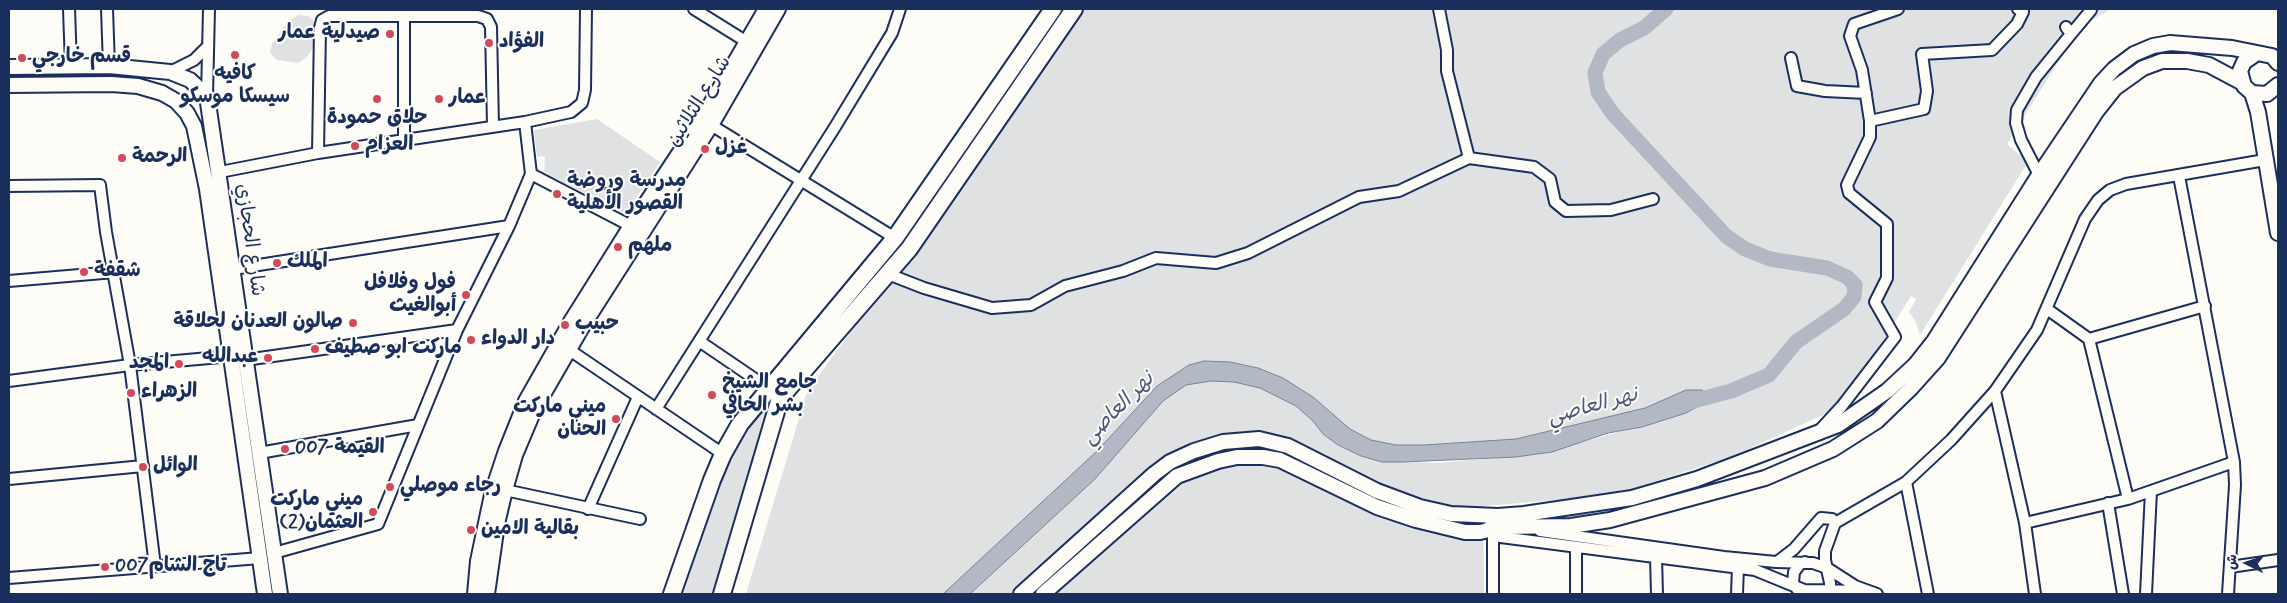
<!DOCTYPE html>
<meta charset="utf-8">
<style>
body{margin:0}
#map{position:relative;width:2287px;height:603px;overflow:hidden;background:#fdfcf7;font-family:Mynerve,"Playpen Sans Arabic",sans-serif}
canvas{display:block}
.frame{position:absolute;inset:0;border:10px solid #1b2f5e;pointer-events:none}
.north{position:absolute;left:2222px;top:538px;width:50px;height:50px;-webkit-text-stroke:4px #fdfcf7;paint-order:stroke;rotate:274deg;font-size:14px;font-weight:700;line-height:20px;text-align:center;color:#1b2f5e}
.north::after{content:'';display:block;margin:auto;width:18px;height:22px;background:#1b2f5e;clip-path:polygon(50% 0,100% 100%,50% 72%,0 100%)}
</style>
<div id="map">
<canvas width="2287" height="603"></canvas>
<div class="frame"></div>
<div class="north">ش</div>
</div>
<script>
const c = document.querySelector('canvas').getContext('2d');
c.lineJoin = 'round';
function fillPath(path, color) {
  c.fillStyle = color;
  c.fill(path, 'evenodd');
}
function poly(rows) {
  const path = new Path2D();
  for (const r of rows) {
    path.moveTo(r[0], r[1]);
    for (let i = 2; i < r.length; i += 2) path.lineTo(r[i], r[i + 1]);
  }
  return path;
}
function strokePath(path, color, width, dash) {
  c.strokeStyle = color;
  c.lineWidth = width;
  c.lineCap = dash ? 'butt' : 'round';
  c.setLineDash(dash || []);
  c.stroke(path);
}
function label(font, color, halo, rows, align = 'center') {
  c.font = font + ' Mynerve,"Playpen Sans Arabic",sans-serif';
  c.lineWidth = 4;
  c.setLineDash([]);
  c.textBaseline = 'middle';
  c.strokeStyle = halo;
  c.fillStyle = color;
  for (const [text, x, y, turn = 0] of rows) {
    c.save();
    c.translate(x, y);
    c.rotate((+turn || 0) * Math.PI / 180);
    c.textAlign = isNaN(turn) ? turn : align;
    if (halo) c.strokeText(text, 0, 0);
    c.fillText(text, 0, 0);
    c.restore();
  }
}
fillPath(poly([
 [1084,9,2111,9,2081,26,2007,144,2028,162,1920,335,1916,322,1909,312,1916,299,1911,296,1842,406,1731,457,1628,490,1557,500,1483,506,1484,594,970,594,1095,479,1163,401,1186,385,1211,381,1234,382,1260,388,1296,406,1313,421,1323,434,1338,445,1361,456,1382,462,1403,462,1435,463,1537,455,1686,413,1704,403,1677,393,1669,399,1645,408,1516,439,1424,445,1396,445,1371,440,1350,429,1282,378,1258,368,1230,362,1204,361,1189,365,1157,386,1097,451,943,594,746,594,807,392],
 [299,15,308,16,313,20,316,35,313,48,307,57,298,63,277,60,270,53,272,44,288,21],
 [597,119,660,162,625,214,544,172,545,156,537,157,534,130],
 [770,398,773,400,716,594,681,594,715,490,736,445]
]), '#e0e1e3');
const water = poly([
 [1204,361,1230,362,1258,368,1283,378,1313,397,1350,429,1371,440,1396,445,1424,445,1516,439,1645,408,1686,390,1702,390,1709,396,1704,403,1686,413,1642,427,1608,433,1552,452,1516,457,1403,462,1382,462,1361,456,1338,445,1323,434,1313,421,1296,406,1260,388,1234,382,1211,381,1186,385,1163,401,1095,479,970,594,943,594,1097,451,1157,386,1189,365,1204,361]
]);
fillPath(water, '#b3b8c5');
strokePath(water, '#76819c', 1);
strokePath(poly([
 [1666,9,1644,28,1620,40,1603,54,1595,73,1598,92,1613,114,1726,236,1745,249,1770,259,1827,268,1847,277,1855,285,1854,297,1844,309,1796,342,1769,375,1731,391,1690,402]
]), '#b3b8c5', 15);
const minor = poly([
 [69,9,71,66],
 [107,9,109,66],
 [694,9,747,42],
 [1439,9,1447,50,1447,71,1469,158,1534,167,1550,179,1555,202,1566,211,1611,210,1653,199],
 [2071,34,2091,10],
 [1791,58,1797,86,1825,91,1866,93],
 [170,72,194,60,207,47],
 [207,96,209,9],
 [1870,121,1862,70,1850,36,1854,24,1898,9],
 [711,125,895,238],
 [404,139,404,16],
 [318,153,320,28,322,20,329,16,478,16,487,19,491,27,493,126],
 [220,172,318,153,525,122,571,112,582,103,585,90,586,9],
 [531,174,631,226],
 [2039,175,2021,140,2016,123,2017,110,2036,77,2071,34,2066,27],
 [2179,176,2234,462,2235,485,2228,594],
 [9,186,100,185,106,232,130,365,155,566],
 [233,269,509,226],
 [888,274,924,288,992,308,1031,305,1065,286,1123,271,1156,258,1216,263,1248,253,1359,197,1399,191,1469,158],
 [9,281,115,272],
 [2047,309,2089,339,2128,499],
 [2089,339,2205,306],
 [699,341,774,392],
 [568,349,723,454],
 [245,360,457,330],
 [9,381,130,365,232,356],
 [1995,391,2025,523,2035,594],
 [656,409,835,127,892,33,900,9],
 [1819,431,1842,406,1895,337,1875,302,1887,278,1887,224,1849,193,1847,185,1870,137,1870,121,1924,109,1927,91,1922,54,1992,50,2017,24,2023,12,2018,9],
 [259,453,418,425],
 [9,479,143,466],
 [1906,482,1928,594],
 [505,490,640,519],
 [2108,503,2123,594],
 [588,509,638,397],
 [2025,523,2128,499,2234,462],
 [1488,527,1493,536,1755,570,1804,590,1867,591],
 [1540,531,1724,557,1776,562,1813,563,1827,568,1855,586,1877,594],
 [1493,536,1493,594],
 [274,553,378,524,457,330,509,226,531,174,525,122],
 [1656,557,1657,594],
 [1777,562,1794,549,1821,518,1832,519,1835,523],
 [2230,567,2278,560],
 [9,578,260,558],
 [1797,589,1793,583,1794,572,1800,564,1805,562],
 [1576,594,1576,547],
 [1737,594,1738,566],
 [1830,594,1830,583,1825,560,1825,551,1835,523,1906,482,1951,440,1995,391,2037,330,2085,219,2098,200,2110,190,2126,184,2265,160],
 [2146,594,2151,491]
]);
const secondary = poly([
 [2278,63,2272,56,2257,53,2244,62,2240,71,2244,86,2252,93,2267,94,2278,85],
 [9,67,109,66,170,72,190,80,207,96,280,594],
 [9,85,111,84,138,86,162,93,176,101,187,113,194,126,207,189,265,594],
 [2252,93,2258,112,2278,233],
 [475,594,478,561,493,490,506,451,526,401,572,320,631,226,702,119,766,9],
 [487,594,497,524,505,490,515,455,534,410,582,327,711,125,778,9],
 [1021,594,1154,474,1170,462,1194,451,1223,442,1259,439,1288,446,1377,491,1420,507,1451,514,1498,516,1524,514,1632,498,1697,479,1838,425,1887,391,1915,365,1934,341,2039,175,2101,83,2114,69,2134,54,2153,46,2170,43,2232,48,2257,53],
 [1043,594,1177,476,1218,461,1237,457,1263,457,1280,460,1377,507,1416,520,1465,532,1480,532,1502,527,1571,526,1610,520,1765,478,1833,449,1877,421,1911,388,1938,358,2096,112,2115,88,2143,68,2162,61,2187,61,2209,65,2241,82]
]);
const trunk = poly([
 [672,594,712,480,723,454,740,424,895,238,1053,9],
 [722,594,780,398,909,249,1074,9]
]);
strokePath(minor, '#1b2f5e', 14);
strokePath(secondary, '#1b2f5e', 18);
strokePath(trunk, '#1b2f5e', 20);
strokePath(minor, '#fdfcf7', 10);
strokePath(secondary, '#fdfcf7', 14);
strokePath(trunk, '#fdfcf7', 16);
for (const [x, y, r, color] of [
 [390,34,5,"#d1495b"],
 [489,43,5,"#d1495b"],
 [235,55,5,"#d1495b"],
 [22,58,5,"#d1495b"],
 [377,99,5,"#d1495b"],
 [439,99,5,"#d1495b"],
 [355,146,5,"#d1495b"],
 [705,149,5,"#d1495b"],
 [122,158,5,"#d1495b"],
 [557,194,5,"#d1495b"],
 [618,247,5,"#d1495b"],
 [277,263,5,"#d1495b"],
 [84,272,5,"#d1495b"],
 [466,295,5,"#d1495b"],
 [353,323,5,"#d1495b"],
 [565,325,5,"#d1495b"],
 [471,340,5,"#d1495b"],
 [315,349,5,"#d1495b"],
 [268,358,5,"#d1495b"],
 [179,364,5,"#d1495b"],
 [131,393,5,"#d1495b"],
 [712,395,5,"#d1495b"],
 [616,419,5,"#d1495b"],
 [285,449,5,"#d1495b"],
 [143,467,5,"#d1495b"],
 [390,487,5,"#d1495b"],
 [373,512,5,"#d1495b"],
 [471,530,5,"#d1495b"],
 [105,567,5,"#d1495b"]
]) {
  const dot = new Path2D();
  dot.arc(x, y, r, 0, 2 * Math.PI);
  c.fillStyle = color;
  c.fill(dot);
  strokePath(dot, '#fdfcf7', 2);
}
label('bold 20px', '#1b2f5e', '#fdfcf7', [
 ["صيدلية عمار",380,34,"right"],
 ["الفؤاد",499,43],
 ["قسم خارجي",32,58],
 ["كافيه",235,75,"center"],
 ["سيسكا موسكو",235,98,"center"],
 ["عمار",449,99],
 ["حلاق حمودة",377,119,"center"],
 ["العزام",365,146],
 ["غزل",715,149],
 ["الرحمة",132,158],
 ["مدرسة وروضة",567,182],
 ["القصور الأهلية",567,205],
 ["ملهم",628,247],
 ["الملك",287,263],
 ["شقفة",94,272],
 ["فول وفلافل",456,284,"right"],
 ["أبوالغيث",456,307,"right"],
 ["صالون العدنان لحلاقة",343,323,"right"],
 ["حبيب",575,325],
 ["دار الدواء",481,340],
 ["ماركت ابو صطيف",325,349],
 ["عبدالله",258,358,"right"],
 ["المجد",169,364,"right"],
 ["جامع الشيخ",722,384],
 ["بشر الحافي",722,407],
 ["الزهراء",141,393],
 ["ميني ماركت",606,408,"right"],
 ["الحنان",606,431,"right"],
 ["القيمة 007",295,449],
 ["الوائل",153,467],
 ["رجاء موصلي",400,487],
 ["ميني ماركت",363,501,"right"],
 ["العثمان(2)",363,524,"right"],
 ["بقالية الامين",481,530],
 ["تاج الشام007",115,567]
], 'left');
label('20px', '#1b2f5e', '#fdfcf7', [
 ["شارع الثلاثين",700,102,-58],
 ["شارع الحجازي",249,240,82]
]);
label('italic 21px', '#49587d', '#fdfcf7', [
 ["نهر العاصي",1593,407,-15],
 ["نهر العاصي",1119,409,-45]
]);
</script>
